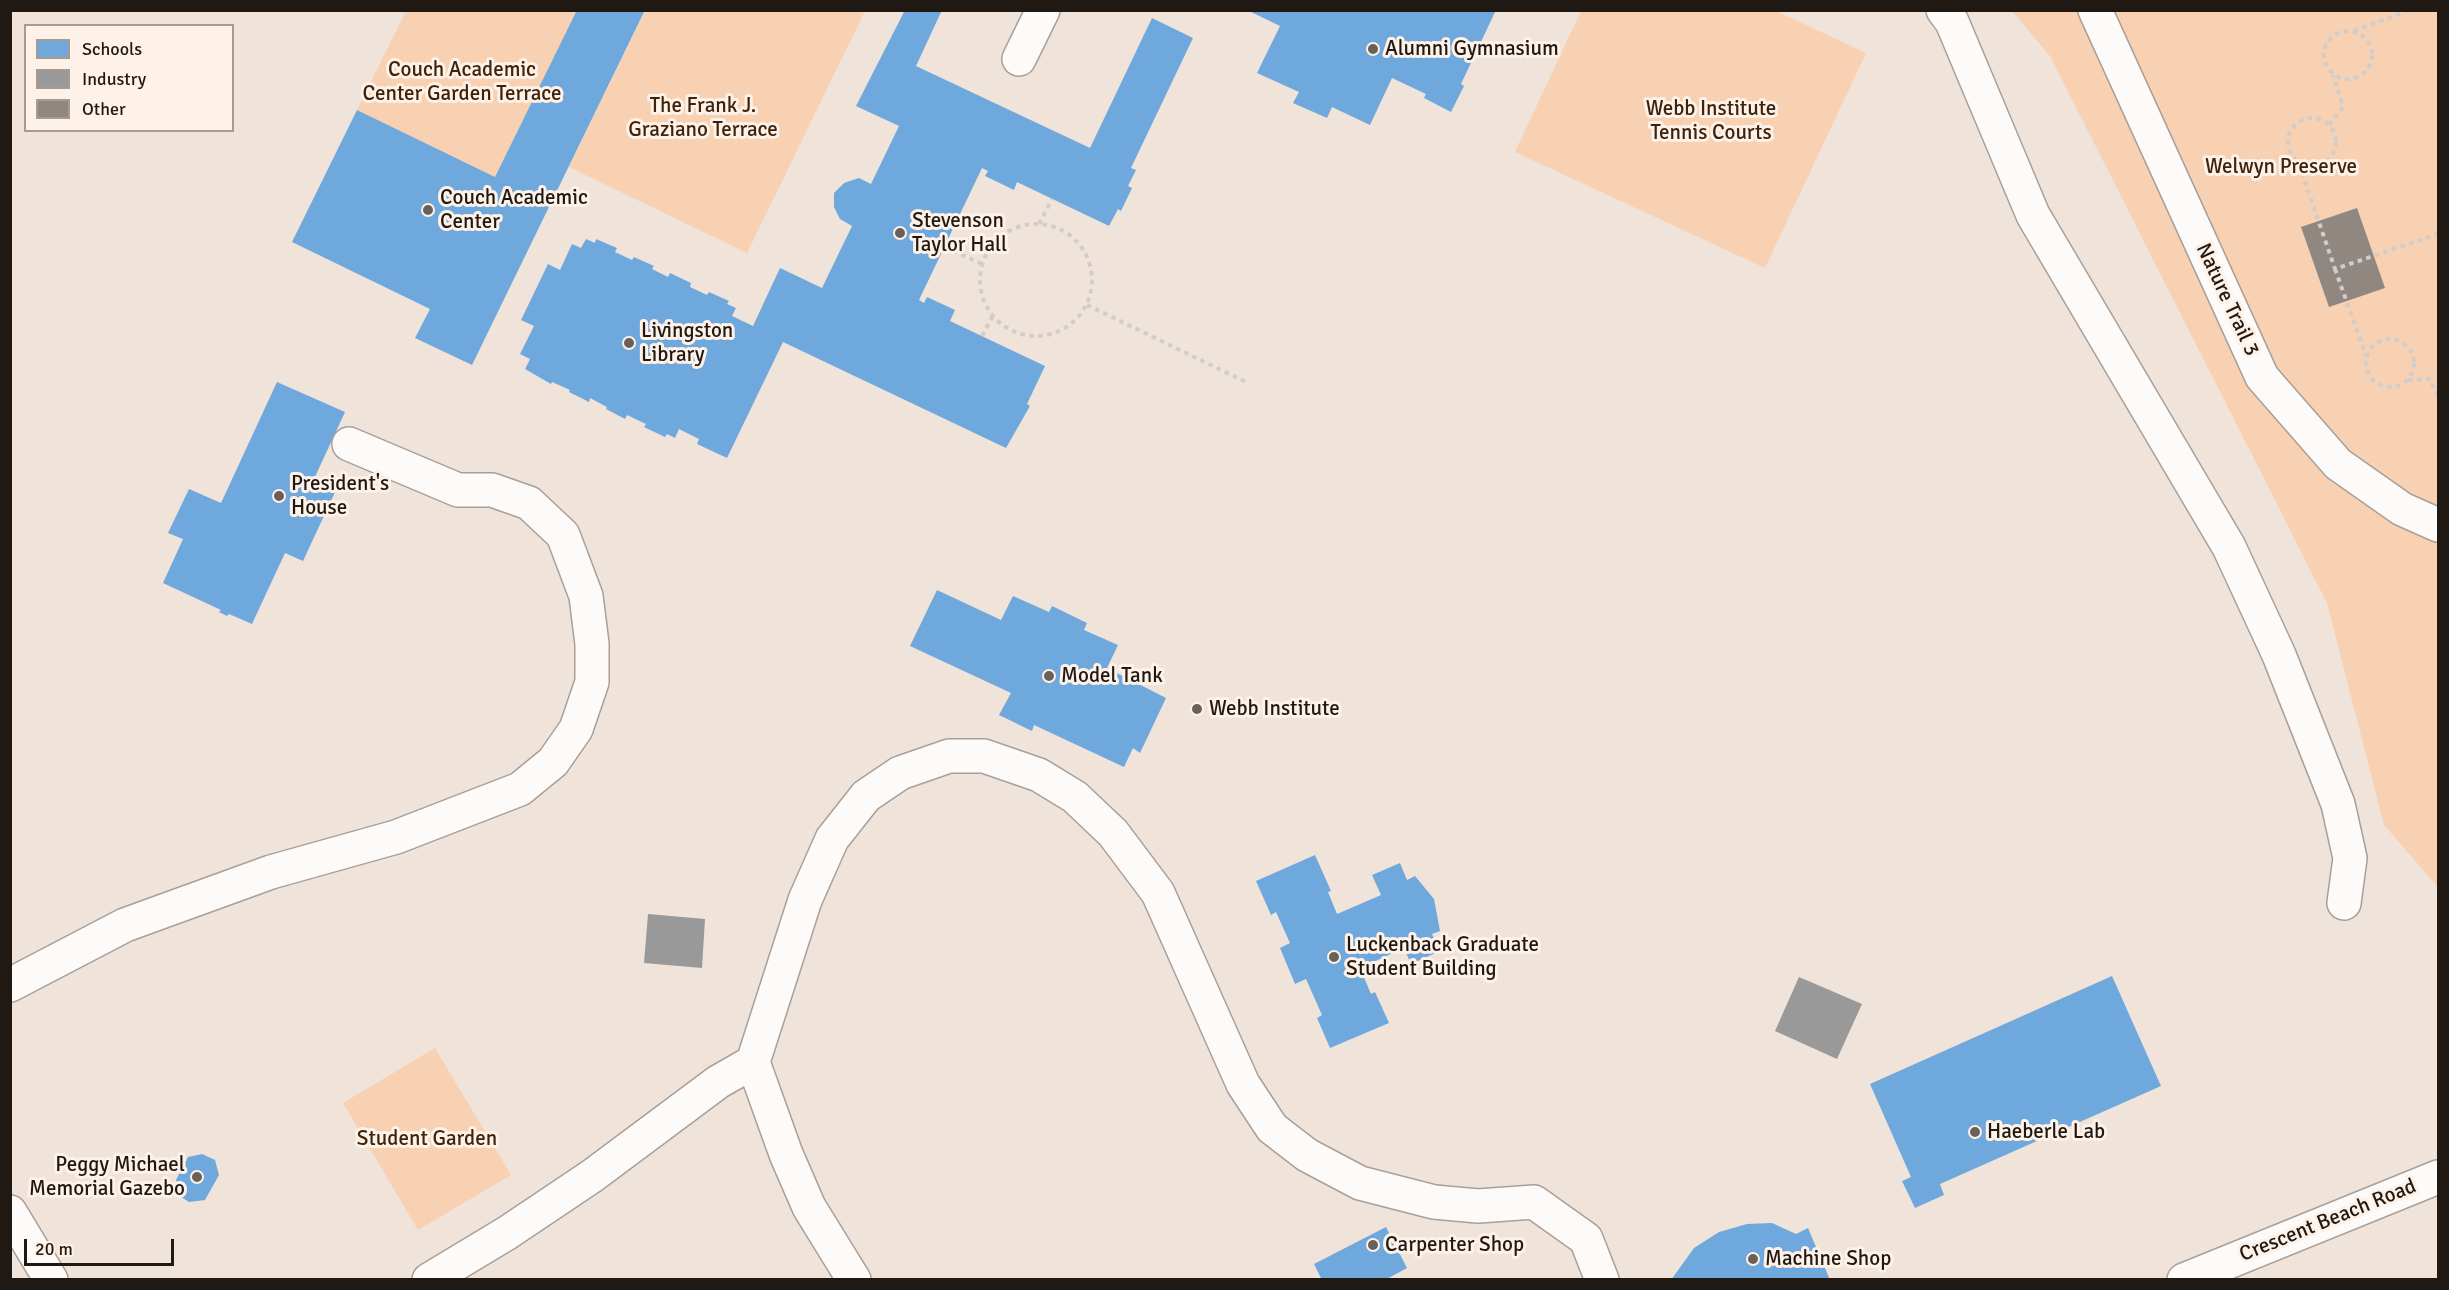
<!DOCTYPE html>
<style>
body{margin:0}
#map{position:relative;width:2449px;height:1290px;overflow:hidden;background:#f0e3da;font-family:Signika,sans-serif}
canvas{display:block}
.frame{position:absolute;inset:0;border:12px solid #201913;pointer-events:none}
.legend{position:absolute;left:24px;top:24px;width:210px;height:108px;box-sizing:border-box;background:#fef1e7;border:2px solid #a59b92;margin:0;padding:8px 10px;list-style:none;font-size:18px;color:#201913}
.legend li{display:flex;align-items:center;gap:12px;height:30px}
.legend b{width:30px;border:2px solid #a59b92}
.scale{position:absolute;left:24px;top:1239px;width:150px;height:27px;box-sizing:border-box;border:3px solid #201913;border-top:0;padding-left:8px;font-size:18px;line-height:21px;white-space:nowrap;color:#201913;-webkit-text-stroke:4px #fef1e7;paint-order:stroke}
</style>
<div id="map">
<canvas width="2449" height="1290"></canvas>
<div class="frame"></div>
<ul class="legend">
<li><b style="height:16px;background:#6fa8dc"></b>Schools</li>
<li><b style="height:16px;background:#999"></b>Industry</li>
<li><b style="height:16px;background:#908781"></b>Other</li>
</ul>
<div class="scale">20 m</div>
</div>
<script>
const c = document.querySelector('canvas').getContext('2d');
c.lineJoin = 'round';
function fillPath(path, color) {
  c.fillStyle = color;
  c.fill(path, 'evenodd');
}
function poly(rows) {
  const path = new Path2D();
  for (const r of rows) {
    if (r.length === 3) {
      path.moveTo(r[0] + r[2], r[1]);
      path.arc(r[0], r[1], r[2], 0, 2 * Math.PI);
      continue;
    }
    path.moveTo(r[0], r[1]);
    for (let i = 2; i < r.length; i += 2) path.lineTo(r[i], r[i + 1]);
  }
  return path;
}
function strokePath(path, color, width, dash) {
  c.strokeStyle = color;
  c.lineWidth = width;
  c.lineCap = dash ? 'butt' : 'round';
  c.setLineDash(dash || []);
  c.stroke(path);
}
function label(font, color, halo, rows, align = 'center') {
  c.font = font + ' Signika,sans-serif';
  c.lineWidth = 6;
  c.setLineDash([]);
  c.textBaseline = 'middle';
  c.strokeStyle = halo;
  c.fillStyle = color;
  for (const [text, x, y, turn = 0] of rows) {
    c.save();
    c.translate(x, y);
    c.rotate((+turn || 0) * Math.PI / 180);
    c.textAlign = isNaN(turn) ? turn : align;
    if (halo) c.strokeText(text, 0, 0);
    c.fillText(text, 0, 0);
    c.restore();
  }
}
fillPath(poly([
 [406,11,577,11,495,177,357,110],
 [645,11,865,11,747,253,569,167],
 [1581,11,1776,11,1866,53,1765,268,1515,152],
 [2012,11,2438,11,2438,887,2384,825,2327,603,2050,56],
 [435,1048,511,1175,418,1230,343,1103]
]), '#f8d0b2');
fillPath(poly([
 [577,10,645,10,472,365,415,338,430,309,292,242,357,110,495,177],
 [905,10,942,10,916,66,1090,148,1152,18,1193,38,1131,168,1136,170,1128,186,1132,188,1121,211,1118,209,1109,226,1017,182,1014,190,985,176,988,171,982,168,919,300,924,303,927,297,955,310,950,321,1045,366,1027,404,1030,406,1006,448,783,342,727,458,697,444,699,439,679,429,675,438,667,434,665,437,644,427,646,424,627,415,625,419,606,409,607,407,590,398,589,402,569,392,570,390,552,382,551,384,525,369,530,359,520,354,534,326,521,320,548,264,560,270,572,244,581,248,586,239,595,243,596,239,617,248,615,252,632,260,634,257,654,266,652,269,668,277,670,273,691,283,690,287,707,295,709,292,729,301,727,304,736,308,732,316,753,326,780,268,822,288,852,226,840,219,834,207,834,193,844,183,859,178,871,184,899,126,856,106],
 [1247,10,1496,10,1461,84,1464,86,1451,112,1424,98,1426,94,1392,78,1370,125,1332,107,1327,118,1293,103,1299,92,1257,73,1280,26],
 [277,382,345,412,314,479,336,490,303,561,285,553,252,624,229,614,227,616,219,612,221,610,163,583,183,539,168,533,189,489,221,503],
 [937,590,1001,620,1013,596,1049,612,1052,606,1087,623,1084,630,1118,645,1107,668,1166,698,1140,753,1133,748,1124,767,1034,725,1032,731,999,715,1011,693,910,646],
 [1315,855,1331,891,1328,892,1337,914,1381,895,1372,875,1400,863,1407,880,1415,876,1434,899,1440,931,1432,934,1440,951,1411,964,1404,948,1360,968,1371,994,1375,992,1389,1023,1330,1048,1317,1018,1322,1015,1306,979,1295,984,1280,948,1290,943,1276,912,1271,915,1256,881],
 [2112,976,2161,1086,1940,1184,1944,1195,1915,1208,1902,1181,1911,1177,1870,1084],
 [202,1154,215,1160,219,1175,205,1200,189,1202,178,1195,176,1180,188,1157],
 [1772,1223,1796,1234,1808,1228,1830,1280,1671,1280,1694,1248,1719,1232,1747,1224],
 [1386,1227,1407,1268,1385,1280,1322,1280,1314,1264]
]), '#6fa8dc');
fillPath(poly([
 [648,914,705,919,702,968,644,963],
 [1799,977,1862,1004,1837,1059,1775,1031]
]), '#999');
fillPath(poly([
 [2357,208,2385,288,2329,307,2301,227]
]), '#908781');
const minor = poly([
 [1943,10,1952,22,2033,215,2229,547,2279,655,2338,804,2350,858,2344,903],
 [2095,10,2262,377,2338,464,2402,509,2438,525],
 [1019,59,1043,10],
 [10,985,125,925,271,872,396,837,520,789,553,762,576,729,592,682,592,644,586,596,563,535,529,503,492,490,458,490,349,444],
 [753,1062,786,1154,809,1207,854,1280],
 [10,1212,51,1280],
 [429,1280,507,1233,592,1176,718,1082,753,1062,805,900,832,839,866,796,900,773,949,756,984,756,1039,775,1075,797,1113,833,1158,893,1243,1084,1272,1128,1307,1155,1360,1183,1434,1202,1478,1206,1534,1202,1586,1239,1602,1280],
 [2184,1280,2438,1177]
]);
strokePath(minor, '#a99f99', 36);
strokePath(poly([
 [2348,55,24],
 [2354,31,2409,10],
 [2312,142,24],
 [2329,125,2343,107,2333,75],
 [2299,164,2335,269,2438,234],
 [1036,280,56],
 [1039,224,1052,199],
 [945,247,982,264],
 [2335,269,2366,356],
 [1087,305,1246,382],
 [982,336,992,317],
 [2390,363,24],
 [2408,380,2430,379,2438,396]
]), '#d1cdca', 4, [4.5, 4.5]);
strokePath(minor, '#fdfbf9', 33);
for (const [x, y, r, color] of [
 [1373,49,6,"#696059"],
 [428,210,6,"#696059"],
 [900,233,6,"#696059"],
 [629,343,6,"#696059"],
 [279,496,6,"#696059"],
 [1049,676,6,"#696059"],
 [1197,709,6,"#696059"],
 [1334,957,6,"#696059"],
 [1975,1132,6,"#696059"],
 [197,1177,6,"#696059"],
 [1373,1245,6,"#696059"],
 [1753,1259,6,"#696059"]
]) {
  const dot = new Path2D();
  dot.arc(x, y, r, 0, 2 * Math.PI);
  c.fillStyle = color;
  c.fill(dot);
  strokePath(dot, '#fef1e7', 2);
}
label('21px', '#201913', '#fef1e7', [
 ["Alumni Gymnasium",1385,49],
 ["Couch Academic",440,198],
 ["Center",440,222],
 ["Stevenson",912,221],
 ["Taylor Hall",912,245],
 ["Livingston",641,331],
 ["Library",641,355],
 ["President's",291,484],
 ["House",291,508],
 ["Model Tank",1061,676],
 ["Webb Institute",1209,709],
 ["Luckenback Graduate",1346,945],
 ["Student Building",1346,969],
 ["Haeberle Lab",1987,1132],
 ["Peggy Michael",185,1165,"right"],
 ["Memorial Gazebo",185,1189,"right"],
 ["Carpenter Shop",1385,1245],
 ["Machine Shop",1765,1259]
], 'left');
label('21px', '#3e230c', '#fef1e7', [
 ["Couch Academic",462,70],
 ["Center Garden Terrace",462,94],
 ["The Frank J.",703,106],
 ["Graziano Terrace",703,130],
 ["Webb Institute",1711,109],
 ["Tennis Courts",1711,133],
 ["Welwyn Preserve",2281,167],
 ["Student Garden",427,1139]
]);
label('21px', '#201913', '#fef1e7', [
 ["Nature Trail 3",2227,300,65],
 ["Crescent Beach Road",2328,1221,-22]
]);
</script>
